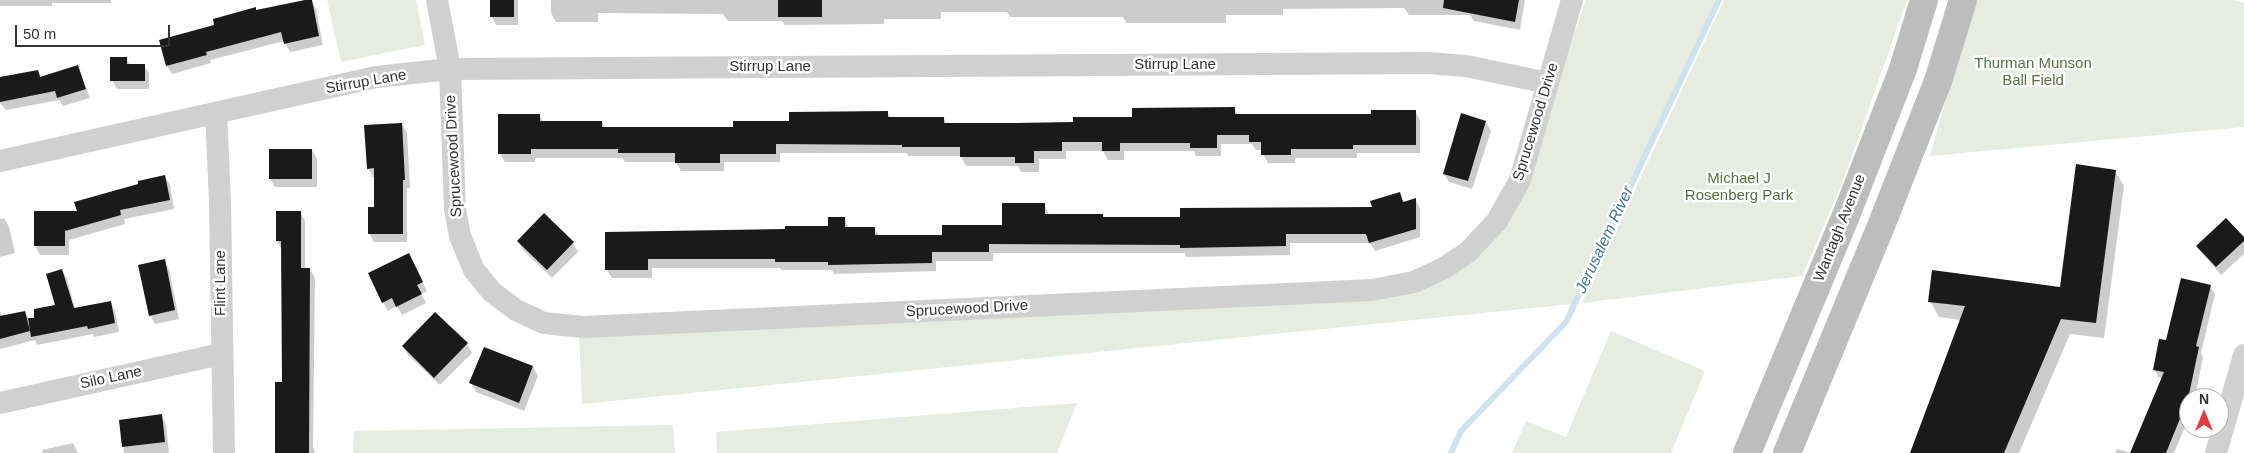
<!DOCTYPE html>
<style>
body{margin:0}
#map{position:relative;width:2244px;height:453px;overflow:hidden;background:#fff;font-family:Helvetica,sans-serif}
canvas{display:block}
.north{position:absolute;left:2179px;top:388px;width:50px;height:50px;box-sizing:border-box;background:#fff;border:1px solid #adadad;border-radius:50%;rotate:0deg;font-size:14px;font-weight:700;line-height:20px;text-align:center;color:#333}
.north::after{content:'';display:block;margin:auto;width:18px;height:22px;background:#e63946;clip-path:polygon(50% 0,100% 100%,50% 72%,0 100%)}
.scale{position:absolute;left:15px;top:25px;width:155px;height:22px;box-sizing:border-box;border:2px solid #333;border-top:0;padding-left:6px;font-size:15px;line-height:18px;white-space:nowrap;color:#333;-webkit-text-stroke:4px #fff;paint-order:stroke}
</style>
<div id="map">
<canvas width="2244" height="453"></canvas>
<div class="north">N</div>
<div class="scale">50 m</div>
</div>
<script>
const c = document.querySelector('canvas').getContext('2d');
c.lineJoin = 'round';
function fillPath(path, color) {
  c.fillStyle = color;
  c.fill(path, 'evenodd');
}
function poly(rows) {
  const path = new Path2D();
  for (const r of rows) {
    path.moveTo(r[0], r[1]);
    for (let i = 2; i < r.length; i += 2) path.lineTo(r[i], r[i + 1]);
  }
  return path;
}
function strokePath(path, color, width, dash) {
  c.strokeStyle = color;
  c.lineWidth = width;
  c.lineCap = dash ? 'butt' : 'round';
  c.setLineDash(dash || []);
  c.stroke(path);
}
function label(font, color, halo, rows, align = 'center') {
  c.font = font + ' Helvetica,sans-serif';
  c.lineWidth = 5;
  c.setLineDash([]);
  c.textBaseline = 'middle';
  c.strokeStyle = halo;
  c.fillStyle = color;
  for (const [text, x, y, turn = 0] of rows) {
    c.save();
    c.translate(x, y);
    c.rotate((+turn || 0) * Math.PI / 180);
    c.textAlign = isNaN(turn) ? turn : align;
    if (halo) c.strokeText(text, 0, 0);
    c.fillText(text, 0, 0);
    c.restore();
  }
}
fillPath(poly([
 [327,0,416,0,425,45,341,62],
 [1586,0,1716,0,1572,304,582,404,579,330,1375,293,1444,272,1522,180],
 [1724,0,1907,0,1844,178,1802,276,1582,303],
 [1974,0,2233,0,2244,3,2244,127,1930,156],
 [1611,331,1705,371,1671,453,1512,453,1526,421,1566,437],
 [1077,403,1057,453,717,453,716,432],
 [673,425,675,453,353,453,354,431]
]), '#e6ecdf');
fillPath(poly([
 [0,0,111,0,111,3,52,3,52,6,0,6],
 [311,0,316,9,323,45,290,52,284,41,210,60,211,63,172,74,167,66,216,26,256,11],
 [491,0,518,0,518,25,496,25,491,16],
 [551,0,1525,0,1520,30,1474,21,1470,15,1409,15,1404,8,1283,9,1283,15,1226,15,1226,23,1126,23,1123,17,1010,17,1007,12,941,12,941,19,884,19,884,24,785,25,782,21,728,21,723,14,598,13,598,22,556,22,551,13],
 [126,58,130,65,144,65,149,74,149,89,117,89,112,80],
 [77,66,90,98,63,106,59,100,6,110,0,103,0,79,38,71,42,78],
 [1234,108,1238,115,1373,115,1415,111,1420,120,1420,153,1357,153,1357,158,1295,158,1295,163,1268,163,1263,154,1263,150,1256,150,1252,144,1221,144,1221,156,1196,156,1194,151,1124,151,1124,160,1108,160,1103,151,1066,151,1066,159,1039,159,1039,172,1021,172,1018,166,966,166,961,156,908,156,907,153,780,153,780,162,724,162,724,171,681,171,676,162,625,162,622,158,535,158,535,162,505,162,500,154,540,116,543,122,602,122,605,128,734,129,887,112,891,118,944,118,947,125,1074,123],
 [1486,122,1491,131,1472,189,1449,182,1444,174],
 [402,124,407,133,410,188,407,188,407,242,374,242,369,233,375,208,375,177,373,177,368,168],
 [312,150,317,159,317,187,275,187,270,179],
 [2115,171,2124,186,2104,338,2070,334,2019,453,1912,453,1961,320,1939,317,1930,301,2061,288],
 [165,177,170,185,174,209,124,219,125,224,69,240,69,255,40,255,35,246,79,212],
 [1399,194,1405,203,1415,199,1420,208,1420,237,1375,251,1370,243,1290,243,1290,255,1186,257,1185,253,993,253,993,261,936,261,936,271,834,274,832,270,781,270,780,268,652,268,652,278,612,278,607,270,607,234,787,231,829,227,844,218,849,228,874,228,879,236,943,236,1003,226,1044,204,1049,215,1103,215,1105,219,1181,219,1373,208],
 [277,212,300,212,305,221,305,269,310,269,315,278,313,446,315,453,275,453,276,383,283,383,282,250,277,241],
 [544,215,573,243,578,252,552,278,523,250,518,241],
 [4,218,9,227,15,253,0,257,0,219],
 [2244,238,2244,254,2221,275,2203,254,2198,246],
 [164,261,169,269,179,319,155,324,150,315],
 [413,263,427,291,421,294,426,303,402,315,397,306,388,311,383,302],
 [62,270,67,279,75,309,110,302,115,311,119,332,94,337,93,334,37,345,35,340,0,349,0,311,2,316,25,312,29,319,35,319,57,306],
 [2210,286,2215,294,2201,353,2203,357,2195,398,2189,398,2189,417,2174,453,2115,453,2117,449,2131,453,2162,379,2159,378,2154,369,2167,342],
 [467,344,472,353,440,385,408,355,403,346],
 [484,349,533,367,538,376,524,411,476,392,471,383],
 [161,416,166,424,169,453,124,453,120,421],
 [73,443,78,453,43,453,42,450]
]), '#0003');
strokePath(poly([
 [1451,453,1461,431,1566,322,1719,0]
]), '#cfe2ee', 6);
fillPath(poly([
 [305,0,312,0,319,36,284,44,281,32,206,52,207,55,166,66,159,40,214,25,213,19,256,7,256,10],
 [490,0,514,0,514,17,490,17],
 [778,0,822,0,822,17,778,17],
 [1444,0,1519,0,1515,22,1443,8],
 [110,57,127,57,127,64,145,64,145,81,110,81],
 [78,65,86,89,57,98,55,91,0,102,0,77,38,70,40,77],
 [1235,107,1235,114,1371,114,1371,110,1416,110,1416,145,1353,145,1353,149,1291,149,1291,155,1261,155,1261,142,1249,142,1249,135,1217,135,1217,148,1190,148,1190,143,1120,143,1120,151,1102,151,1102,142,1062,142,1062,151,1034,151,1034,163,1015,163,1015,157,960,157,960,147,902,147,902,145,776,144,776,154,720,154,720,163,675,163,675,153,618,153,618,149,531,149,531,154,498,154,498,114,540,114,540,121,602,121,602,127,733,127,733,121,789,121,789,112,888,111,888,117,944,117,944,123,1015,123,1073,122,1073,117,1132,117,1132,108],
 [1461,113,1486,121,1468,181,1443,174],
 [402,123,405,180,403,180,403,234,368,234,368,207,374,207,374,168,367,169,364,125],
 [269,149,312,149,312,179,269,179],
 [2076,164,2116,170,2096,323,2061,319,2004,453,1910,453,1965,306,1928,302,1932,270,2060,287],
 [165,175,170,200,120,210,121,215,65,231,65,246,34,246,34,211,77,211,74,202,138,184,138,181],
 [1400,192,1403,202,1416,198,1416,229,1369,243,1366,234,1286,234,1286,246,1180,248,1180,245,989,244,989,252,932,252,932,263,828,265,828,262,775,262,775,259,648,259,648,270,605,270,605,232,785,229,785,226,828,226,828,217,845,217,845,227,875,227,875,235,942,235,942,225,1002,225,1002,203,1045,203,1045,214,1103,214,1103,217,1180,217,1180,208,1372,207,1370,201],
 [276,211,301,211,301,268,310,268,309,453,275,453,275,382,282,382,281,241,276,241],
 [544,213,574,242,547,270,517,241],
 [2226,218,2244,237,2244,241,2216,267,2196,246],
 [409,253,423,282,417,285,422,294,396,307,392,298,382,303,368,273],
 [165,259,175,310,149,316,138,265],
 [62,269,74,308,111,301,115,323,88,329,87,326,31,337,28,318,34,318,34,309,55,305,46,274],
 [2181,278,2211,285,2196,346,2199,347,2188,399,2166,453,2130,453,2164,372,2153,370,2159,339,2166,340],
 [25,311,30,331,0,339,0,316],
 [435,312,468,343,434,378,402,346],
 [484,347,533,366,519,403,469,383],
 [162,414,165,442,122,447,119,420]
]), '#1a1a1a');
strokePath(poly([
 [437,0,450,69,455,209,460,236,474,270,492,292,516,310,544,323,583,327,1372,290,1414,282,1444,268,1468,252,1497,221,1520,180,1572,0],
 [216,113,220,201,224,453],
 [0,161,376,77,450,69,1428,63,1466,66,1548,83],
 [0,403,221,354],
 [2216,453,2244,355]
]), '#d0d0d0', 22);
strokePath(poly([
 [1747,453,1847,213,1903,69,1924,0],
 [1787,453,1881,226,1938,81,1963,0]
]), '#bdbdbd', 28);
label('15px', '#56703f', '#fff', [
 ["Thurman Munson",2033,64],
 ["Ball Field",2033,81],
 ["Michael J",1739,179],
 ["Rosenberg Park",1739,196]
]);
label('15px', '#333', '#fff', [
 ["Stirrup Lane",1175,65],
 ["Stirrup Lane",770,67],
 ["Stirrup Lane",366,82,-10],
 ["Sprucewood Drive",1536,122,-73],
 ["Sprucewood Drive",454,156,-93],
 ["Wantagh Avenue",1840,228,-68],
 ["Flint Lane",221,283,-90],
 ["Sprucewood Drive",967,309,-3],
 ["Silo Lane",111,378,-12]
]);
label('italic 16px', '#3f7597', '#fff', [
 ["Jerusalem River",1605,240,-65]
]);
</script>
